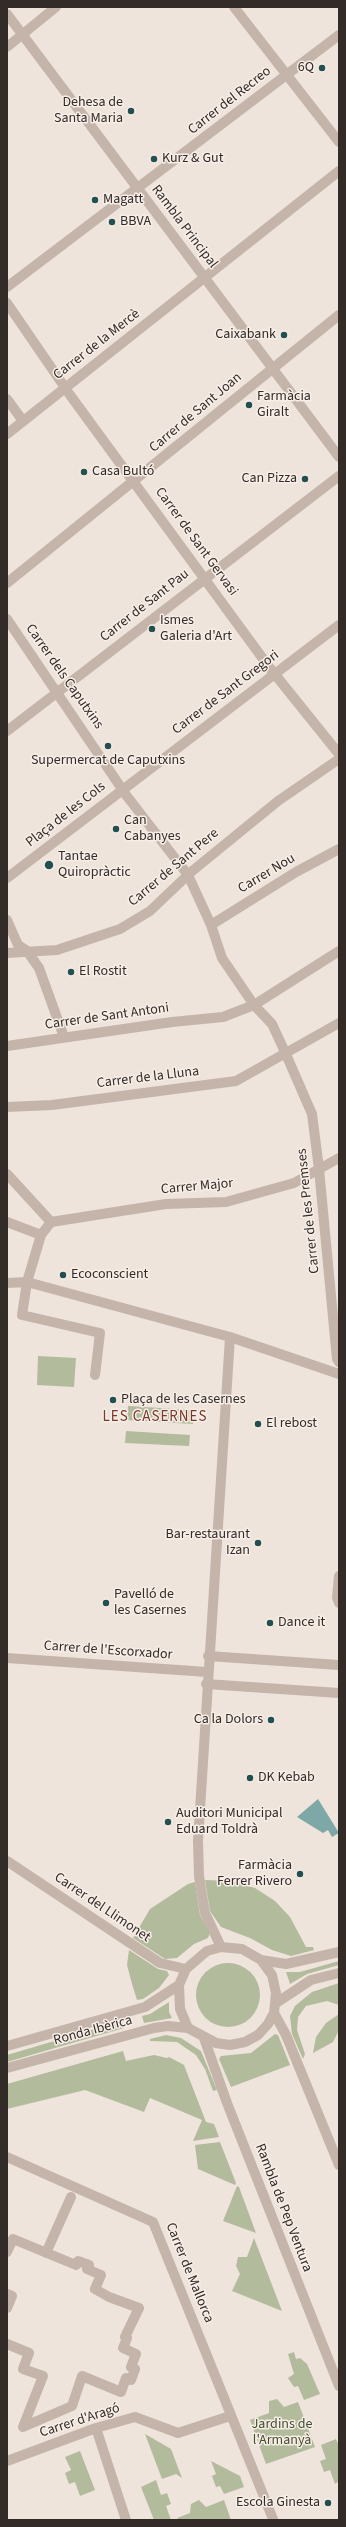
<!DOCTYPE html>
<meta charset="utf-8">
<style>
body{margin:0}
#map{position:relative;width:346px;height:2527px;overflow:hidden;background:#eee4db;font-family:"Source Sans 3",sans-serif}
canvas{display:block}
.frame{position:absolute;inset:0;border:8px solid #332b28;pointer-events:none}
</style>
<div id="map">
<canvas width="346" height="2527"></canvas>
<div class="frame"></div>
</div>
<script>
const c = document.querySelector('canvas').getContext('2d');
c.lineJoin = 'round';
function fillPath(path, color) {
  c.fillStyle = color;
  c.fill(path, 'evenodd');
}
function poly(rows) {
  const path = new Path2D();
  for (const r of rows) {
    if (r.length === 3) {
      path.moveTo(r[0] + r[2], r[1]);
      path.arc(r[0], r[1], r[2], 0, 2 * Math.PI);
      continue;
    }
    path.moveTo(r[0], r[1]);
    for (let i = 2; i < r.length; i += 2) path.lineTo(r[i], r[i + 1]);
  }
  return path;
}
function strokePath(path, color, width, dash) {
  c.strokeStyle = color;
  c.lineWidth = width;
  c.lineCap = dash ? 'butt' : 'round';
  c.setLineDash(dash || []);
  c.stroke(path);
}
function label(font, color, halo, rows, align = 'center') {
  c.font = font + ' "Source Sans 3",sans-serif';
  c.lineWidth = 3;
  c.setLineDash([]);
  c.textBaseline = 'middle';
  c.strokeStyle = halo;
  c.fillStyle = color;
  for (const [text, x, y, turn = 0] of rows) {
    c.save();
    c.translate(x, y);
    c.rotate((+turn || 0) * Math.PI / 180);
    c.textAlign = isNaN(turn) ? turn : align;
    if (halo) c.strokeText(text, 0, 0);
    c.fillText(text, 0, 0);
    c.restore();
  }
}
fillPath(poly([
 [38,1356,76,1358,74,1387,37,1385],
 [128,1406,193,1410,193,1424,127,1420],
 [126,1431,190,1435,189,1446,125,1443],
 [205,1880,231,1881,255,1888,275,1901,290,1917,306,1947,313,1947,314,1950,291,1956,272,1950,250,1938,221,1927,210,1911],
 [195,1882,200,1915,210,1933,208,1938,194,1944,177,1958,165,1959,133,1938,150,1909,188,1884],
 [129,1950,158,1969,167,1971,169,1975,159,1988,143,1999,137,2000,132,1984,127,1965],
 [339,1961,339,1965,307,1974,290,1984,286,1972,300,1972],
 [228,1995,32],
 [339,1983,339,2005,327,2001,306,2006,298,2017,297,2030,305,2054,303,2059,292,2034,290,2016,295,2006,312,1992],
 [169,2002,169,2012,172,2018,144,2023,142,2016,150,2014],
 [339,2014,339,2030,333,2042,313,2053,316,2037,326,2023],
 [122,2021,124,2028,7,2062,7,2055],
 [275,2034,278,2035,290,2065,231,2087,219,2059,221,2056,251,2053],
 [166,2035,181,2038,201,2051,217,2090,213,2091,205,2069,196,2055,177,2042,150,2041,150,2039],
 [123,2051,126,2061,154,2055,167,2058,169,2057,184,2065,206,2122,214,2124,219,2137,193,2141,202,2120,150,2098,144,2112,85,2090,7,2109,7,2084],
 [220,2142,236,2183,235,2185,198,2169,195,2145],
 [237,2186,239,2187,256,2233,223,2221],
 [254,2238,282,2311,232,2291,240,2274,236,2266,238,2257,247,2257],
 [294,2352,296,2359,300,2358,307,2364,320,2394,304,2400,298,2386,294,2387,288,2378,294,2374,288,2354],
 [277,2399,284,2407,298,2402,315,2447,266,2464,250,2420,269,2413,269,2401],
 [145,2434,171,2449,182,2478,176,2474,162,2479],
 [336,2439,339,2446,339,2481,335,2484,330,2470,324,2472,320,2461,326,2459,321,2445],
 [80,2451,95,2490,80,2496,75,2482,69,2484,65,2473,71,2470,65,2457],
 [211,2461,240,2476,244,2487,224,2494,220,2486,216,2487,212,2476,216,2474],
 [156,2480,161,2495,167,2493,171,2504,166,2506,171,2520,154,2520,141,2487],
 [199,2500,206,2507,224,2500,231,2520,179,2520,177,2518,190,2513,191,2504]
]), '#b3bb9d');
fillPath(poly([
 [318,1799,339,1833,332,1837,328,1830,323,1833,297,1817]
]), '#7ea8a7');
strokePath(poly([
 [234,7,339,142],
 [7,14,339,457],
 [7,47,56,7],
 [7,287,339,35],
 [7,303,70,395,269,667,339,754],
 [7,399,23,421],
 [7,434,339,171],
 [7,583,339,315],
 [7,619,126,795,188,875,211,925,222,958,254,1005,272,1024,285,1052,312,1114,319,1169,337,1359,339,1362],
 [7,731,339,476],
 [7,878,339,625],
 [7,920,18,945,27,951,39,968,64,1037],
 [211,925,296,872,339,849],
 [7,953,57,950,120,929,150,911,191,872,278,801,339,759],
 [7,1046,172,1022,223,1017,254,1005,339,951],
 [7,1107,52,1105,236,1081,339,1023],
 [7,1174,51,1222,41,1235,27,1282,22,1315,100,1333,95,1375],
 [7,1222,41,1235],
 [51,1222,166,1204,226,1202,294,1183,339,1158],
 [7,1283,27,1282,230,1337,339,1374],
 [339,1576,337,1598,339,1603],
 [208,1656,339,1665],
 [7,1658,207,1672],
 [206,1684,339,1693],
 [7,1861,160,1963,186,1969],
 [221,1947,205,1913,199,1876,198,1841,230,1337],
 [221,1947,242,1949,261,1960,272,1975,276,1993,274,2013,268,2024,258,2035,245,2042,230,2045,216,2043,188,2028,180,2009,179,1985,186,1969,207,1951,221,1947],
 [261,1960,286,1964,339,1952],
 [276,2003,311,1980,339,1973],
 [274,2013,286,2035,339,2165],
 [204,2038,227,2103,339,2386],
 [7,2046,145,2007,179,1985],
 [7,2068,154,2028,168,2026,188,2028],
 [7,2157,153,2222,273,2519],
 [7,2252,13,2239,76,2265,78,2261,89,2265,87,2269,101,2275,95,2289,109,2297,139,2308,125,2337,127,2338,123,2348,136,2354,131,2367,135,2369,131,2380,126,2378,121,2392,82,2376,72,2406,23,2427,43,2376,23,2369,29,2353,7,2344],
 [46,2253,71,2197],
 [7,2294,12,2296,7,2308],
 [96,2428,126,2520],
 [7,2461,96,2428,135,2417,178,2433,230,2416]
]), '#c5b4a9', 10);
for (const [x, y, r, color] of [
 [322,68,4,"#224f4f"],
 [131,111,4,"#224f4f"],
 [154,159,4,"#224f4f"],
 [95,200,4,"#224f4f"],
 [112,222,4,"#224f4f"],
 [284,335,4,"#224f4f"],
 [249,405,4,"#224f4f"],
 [84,472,4,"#224f4f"],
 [305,479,4,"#224f4f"],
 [152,629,4,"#224f4f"],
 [108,746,4,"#224f4f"],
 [116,829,4,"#224f4f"],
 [49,865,5,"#224f4f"],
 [71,972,4,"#224f4f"],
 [63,1275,4,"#224f4f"],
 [113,1400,4,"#224f4f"],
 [258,1424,4,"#224f4f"],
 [258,1543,4,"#224f4f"],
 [106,1603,4,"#224f4f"],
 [270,1623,4,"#224f4f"],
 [271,1720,4,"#224f4f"],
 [250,1778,4,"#224f4f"],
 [168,1822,4,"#224f4f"],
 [300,1874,4,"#224f4f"],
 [328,2503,4,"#224f4f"]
]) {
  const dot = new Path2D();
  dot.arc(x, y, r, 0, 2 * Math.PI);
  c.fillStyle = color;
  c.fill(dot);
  strokePath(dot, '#f7eee7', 1.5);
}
label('14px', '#332b28', '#f7eee7', [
 ["6Q",314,68,"right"],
 ["Dehesa de",123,103,"right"],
 ["Santa Maria",123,119,"right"],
 ["Kurz & Gut",162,159],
 ["Magatt",103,200],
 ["BBVA",120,222],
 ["Caixabank",276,335,"right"],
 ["Farmàcia",257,397],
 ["Giralt",257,413],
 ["Casa Bultó",92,472],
 ["Can Pizza",297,479,"right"],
 ["Ismes",160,621],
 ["Galeria d'Art",160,637],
 ["Supermercat de Caputxins",108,761,"center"],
 ["Can",124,821],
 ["Cabanyes",124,837],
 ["Tantae",58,857],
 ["Quiropràctic",58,873],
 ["El Rostit",79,972],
 ["Ecoconscient",71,1275],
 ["Plaça de les Casernes",121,1400],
 ["El rebost",266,1424],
 ["Bar-restaurant",250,1535,"right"],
 ["Izan",250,1551,"right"],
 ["Pavelló de",114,1595],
 ["les Casernes",114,1611],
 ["Dance it",278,1623],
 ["Ca la Dolors",263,1720,"right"],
 ["DK Kebab",258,1778],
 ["Auditori Municipal",176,1814],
 ["Eduard Toldrà",176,1830],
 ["Farmàcia",292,1866,"right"],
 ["Ferrer Rivero",292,1882,"right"],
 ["Escola Ginesta",320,2503,"right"]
], 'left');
label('14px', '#332b28', '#f7eee7', [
 ["Carrer del Recreo",230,101,-38],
 ["Rambla Principal",184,227,53],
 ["Carrer de la Mercè",97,345,-38],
 ["Carrer de Sant Joan",196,413,-40],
 ["Carrer de Sant Gervasi",196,542,54],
 ["Carrer de Sant Pau",145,606,-38],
 ["Carrer dels Caputxins",64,677,55],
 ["Carrer de Sant Gregori",226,693,-37],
 ["Plaça de les Cols",66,815,-38],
 ["Carrer de Sant Pere",174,868,-40],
 ["Carrer Nou",267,874,-31],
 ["Carrer de Sant Antoni",107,1017,-8],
 ["Carrer de la Lluna",148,1078,-7],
 ["Carrer Major",197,1187,-5],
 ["Carrer de les Premses",309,1211,-96],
 ["Carrer de l'Escorxador",108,1651,4],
 ["Carrer del Llimonet",102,1908,34],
 ["Ronda Ibèrica",93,2031,-15],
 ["Rambla de Pep Ventura",283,2208,69],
 ["Carrer de Mallorca",189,2273,68],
 ["Carrer d'Aragó",80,2421,-18]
]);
label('14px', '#444e2f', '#f7eee7', [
 ["Jardins de",282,2425],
 ["l'Armanyà",282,2441]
]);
c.letterSpacing = '1px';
label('15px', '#78382b', '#f7eee7', [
 ["LES CASERNES",155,1418]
]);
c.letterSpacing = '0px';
</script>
